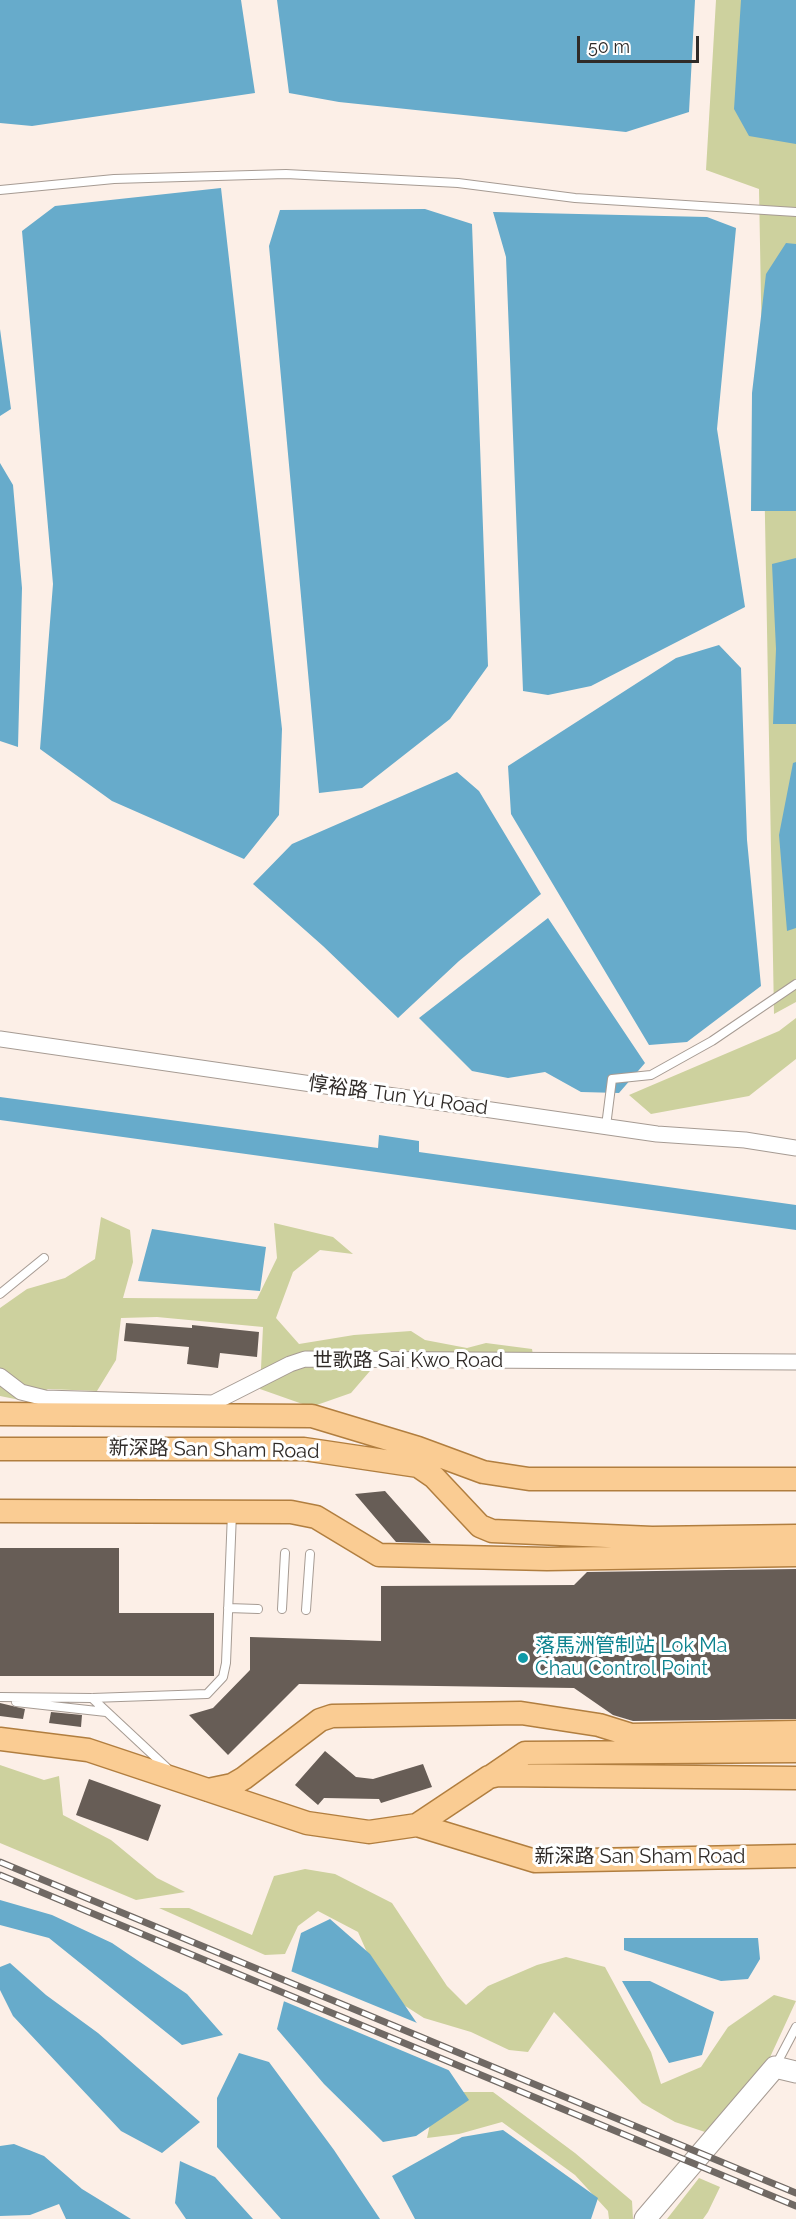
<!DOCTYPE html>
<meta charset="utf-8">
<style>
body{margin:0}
#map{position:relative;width:796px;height:2219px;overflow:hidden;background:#fcefe7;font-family:Raleway,sans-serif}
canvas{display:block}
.scale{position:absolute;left:577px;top:36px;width:122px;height:27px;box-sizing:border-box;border:3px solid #302b28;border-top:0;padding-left:8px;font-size:18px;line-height:21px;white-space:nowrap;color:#302b28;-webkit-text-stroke:4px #fff;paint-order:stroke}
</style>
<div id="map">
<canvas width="796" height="2219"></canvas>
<div class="scale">50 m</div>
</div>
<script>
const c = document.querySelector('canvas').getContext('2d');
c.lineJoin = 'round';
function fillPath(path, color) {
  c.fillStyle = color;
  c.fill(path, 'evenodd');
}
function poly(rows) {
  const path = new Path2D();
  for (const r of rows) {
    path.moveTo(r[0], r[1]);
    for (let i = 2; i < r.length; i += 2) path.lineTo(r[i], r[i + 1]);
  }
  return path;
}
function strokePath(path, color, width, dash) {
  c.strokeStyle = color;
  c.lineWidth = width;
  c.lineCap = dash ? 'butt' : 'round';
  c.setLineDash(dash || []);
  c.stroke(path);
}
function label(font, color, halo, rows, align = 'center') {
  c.font = font + ' Raleway,"Noto Sans SC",sans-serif';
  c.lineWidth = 6;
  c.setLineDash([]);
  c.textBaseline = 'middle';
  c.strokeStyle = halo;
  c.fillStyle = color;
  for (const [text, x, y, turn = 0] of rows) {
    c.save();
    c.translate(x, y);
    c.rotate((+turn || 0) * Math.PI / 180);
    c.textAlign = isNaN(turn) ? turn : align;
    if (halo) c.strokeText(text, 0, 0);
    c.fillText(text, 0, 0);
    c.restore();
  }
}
fillPath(poly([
 [716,0,796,0,796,1002,774,1014,759,189,706,170],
 [796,1018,796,1059,749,1096,651,1114,629,1095,779,1031],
 [101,1217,130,1230,133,1262,123,1298,257,1299,277,1258,274,1223,333,1237,353,1254,320,1250,293,1272,276,1318,299,1344,354,1335,411,1331,425,1340,467,1348,486,1343,532,1349,535,1366,376,1364,351,1393,311,1407,260,1389,263,1327,157,1317,121,1318,116,1360,97,1391,48,1389,25,1401,0,1396,0,1308,27,1289,65,1278,95,1259],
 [0,1765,44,1780,59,1776,63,1815,111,1840,157,1878,185,1892,136,1900,0,1843],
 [305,1869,335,1874,392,1903,447,1986,466,2005,488,1986,537,1965,566,1957,605,1967,651,2052,661,2084,701,2067,728,2027,774,1995,796,2001,747,2107,717,2136,675,2122,642,2103,554,2012,528,2052,509,2050,471,2032,424,2018,385,1993,358,1932,318,1911,298,1926,285,1954,265,1955,159,1908,189,1908,252,1935,274,1876],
 [453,2092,493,2092,575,2153,632,2201,633,2219,609,2219,608,2211,575,2175,502,2122,459,2134,427,2138,433,2110],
 [699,2178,720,2187,708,2212,703,2219,667,2219]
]), '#cdd19e');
fillPath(poly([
 [0,0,241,0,255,93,32,126,0,123],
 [277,0,695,0,689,112,626,132,339,102,289,93],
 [741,0,796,0,796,144,749,136,734,109],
 [221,188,282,729,279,815,244,859,112,801,40,749,53,584,22,231,55,206],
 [425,209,472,224,488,666,450,719,362,788,319,793,269,246,280,210],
 [493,212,707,217,736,228,717,429,745,607,591,686,548,695,523,691,506,257],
 [786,243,796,244,796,511,751,511,752,393,766,274],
 [0,329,11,409,0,416],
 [0,463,13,485,22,588,18,747,0,741],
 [796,558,796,724,773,724,776,649,772,564],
 [719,645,741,668,747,840,761,986,687,1042,649,1045,511,814,508,766,676,658],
 [796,762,796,928,787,931,779,835,793,763],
 [457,772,479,791,541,894,459,961,398,1018,323,946,253,884,292,844],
 [548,918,645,1063,619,1093,581,1092,545,1072,508,1078,472,1071,419,1018],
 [0,1097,378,1148,379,1135,419,1141,419,1152,796,1205,796,1230,0,1120],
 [152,1229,266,1247,260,1291,138,1281],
 [0,1900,52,1915,112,1943,187,1994,223,2035,182,2045,49,1938,0,1925],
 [330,1919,370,1954,469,2100,416,2136,383,2142,324,2084,277,2029,301,1933],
 [624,1938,758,1938,760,1959,748,1979,721,1981,624,1950],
 [10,1963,46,1995,98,2033,200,2122,162,2153,121,2131,13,2016,0,1990,0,1967],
 [622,1981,650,1981,714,2012,702,2055,669,2063],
 [239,2053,269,2062,334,2150,380,2219,281,2219,217,2147,217,2098],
 [503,2130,598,2198,591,2219,415,2219,392,2176,462,2137],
 [14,2144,44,2156,82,2189,131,2219,66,2219,59,2204,30,2215,0,2216,0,2146],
 [180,2161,215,2177,253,2219,186,2219,175,2203]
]), '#67abcb');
fillPath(poly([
 [288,1970,422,2025,453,2072,281,2000]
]), '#fcefe7');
fillPath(poly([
 [126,1323,192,1328,192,1325,259,1332,257,1357,220,1353,218,1368,187,1364,189,1347,124,1341],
 [385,1491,431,1543,396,1542,355,1494],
 [0,1548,119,1548,119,1613,214,1613,214,1676,0,1676],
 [796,1569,796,1719,633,1721,613,1715,574,1688,299,1684,228,1755,189,1715,213,1708,250,1670,250,1637,381,1641,381,1586,574,1585,587,1572],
 [0,1703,25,1709,23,1719,0,1716],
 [51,1712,82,1715,81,1727,49,1723],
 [325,1751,356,1777,373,1779,423,1764,432,1787,381,1803,379,1799,324,1798,318,1805,295,1785],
 [89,1779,161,1805,148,1841,76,1815]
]), '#675d56');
const lane = poly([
 [0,190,114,179,286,174,458,183,575,198,796,212],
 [606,1126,612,1079,651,1075,712,1041,796,984],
 [0,1294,44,1258],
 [228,1608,258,1609],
 [282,1609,285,1553],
 [306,1610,310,1554],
 [0,1697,92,1698,207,1694,223,1677,226,1663,232,1513],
 [92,1698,167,1768],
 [16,1702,106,1712],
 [776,2065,796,2027]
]);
const street = poly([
 [0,1039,657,1134,745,1140,796,1148],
 [0,1376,21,1392,45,1398,213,1403,290,1364,305,1359,796,1362]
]);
const secondary = poly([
 [645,2219,775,2067,796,2072]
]);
const primary = poly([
 [0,1414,312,1416,418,1448,483,1472,529,1479,796,1479],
 [0,1449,304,1449,418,1466,434,1477,480,1526,492,1531,652,1538,796,1536],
 [0,1511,291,1512,316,1517,379,1555,547,1559,796,1555],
 [0,1739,88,1750,307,1823,369,1832,417,1825,535,1861,796,1856],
 [490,1777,525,1753,796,1751],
 [208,1790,232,1785,244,1778,320,1720,332,1716,521,1713,599,1725,631,1735,796,1732],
 [417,1825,489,1777,498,1775,796,1778]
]);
strokePath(lane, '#a69b93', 10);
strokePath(street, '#a69b93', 17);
strokePath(secondary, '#a69b93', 23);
strokePath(primary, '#b17e3f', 25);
strokePath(lane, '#fff', 8);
strokePath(street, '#fff', 15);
strokePath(secondary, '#fff', 21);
strokePath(primary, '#facc93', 22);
const rail = poly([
 [0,1862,796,2193],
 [0,1875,796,2206]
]);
strokePath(rail, '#706964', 7);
strokePath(rail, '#fff', 4.5, [14]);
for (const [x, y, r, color] of [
 [523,1658,6,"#0f9aa8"]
]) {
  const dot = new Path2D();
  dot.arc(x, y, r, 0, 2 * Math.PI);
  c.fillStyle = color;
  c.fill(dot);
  strokePath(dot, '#fff', 2);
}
label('20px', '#302b28', '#fff', [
 ["惇裕路 Tun Yu Road",398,1096,8],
 ["世歌路 Sai Kwo Road",408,1361],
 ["新深路 San Sham Road",214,1450,1],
 ["新深路 San Sham Road",640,1857]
]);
label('20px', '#0d838f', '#fff', [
 ["落馬洲管制站 Lok Ma",535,1646],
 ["Chau Control Point",535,1669]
], 'left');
</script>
